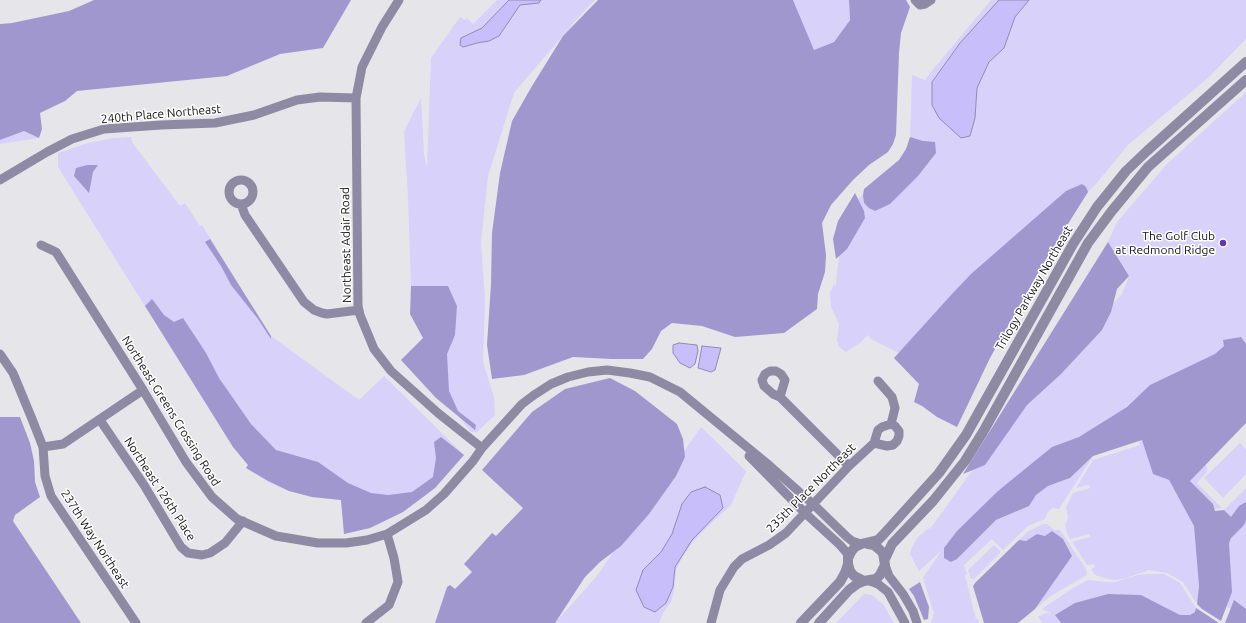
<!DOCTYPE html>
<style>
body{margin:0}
canvas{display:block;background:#e6e5ea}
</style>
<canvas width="1246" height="623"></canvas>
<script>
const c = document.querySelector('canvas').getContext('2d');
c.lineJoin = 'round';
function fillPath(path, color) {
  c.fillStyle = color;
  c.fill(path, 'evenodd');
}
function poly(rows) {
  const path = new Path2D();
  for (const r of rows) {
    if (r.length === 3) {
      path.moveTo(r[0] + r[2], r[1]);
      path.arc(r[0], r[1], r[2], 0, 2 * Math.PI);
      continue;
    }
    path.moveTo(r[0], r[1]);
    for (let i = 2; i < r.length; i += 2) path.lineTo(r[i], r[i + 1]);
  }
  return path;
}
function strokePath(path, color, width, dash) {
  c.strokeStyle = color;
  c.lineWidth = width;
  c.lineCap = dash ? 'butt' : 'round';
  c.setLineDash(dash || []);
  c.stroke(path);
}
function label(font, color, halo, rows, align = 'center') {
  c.font = font + ' Ubuntu,sans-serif';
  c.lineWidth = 3;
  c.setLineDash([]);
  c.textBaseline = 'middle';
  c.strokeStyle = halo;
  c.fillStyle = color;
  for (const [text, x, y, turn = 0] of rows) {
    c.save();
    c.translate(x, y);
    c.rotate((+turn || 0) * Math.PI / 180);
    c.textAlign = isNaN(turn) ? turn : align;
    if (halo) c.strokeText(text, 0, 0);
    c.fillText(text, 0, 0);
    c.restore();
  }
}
fillPath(poly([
 [497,0,595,0,583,12,514,93,488,176,481,242,485,302,483,362,494,397,495,415,477,432,471,432,435,387,427,286,411,286,408,198,404,131,421,98,424,154,427,168,431,58,460,17,465,20,467,18,473,24],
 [793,0,849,0,850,19,834,42,814,50],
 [991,0,1246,0,1246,39,1209,77,1128,145,1096,184,1058,222,905,356,871,339,868,335,860,343,846,352,839,347,837,340,839,324,831,307,830,293,834,284,836,286,837,272,842,237,854,203,877,181,915,151,917,139,910,137,912,75,925,80,930,73],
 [1246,92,1246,349,1157,395,951,551,957,559,996,520,1028,506,1036,495,1048,486,1070,478,1093,456,1059,509,1053,508,1050,510,1047,513,1045,519,1028,526,1003,550,992,539,964,565,967,574,965,575,976,619,978,619,979,623,931,623,934,613,923,578,942,550,919,571,910,554,912,547,918,537,929,528,930,529,1013,414,1122,294,1129,276,1108,242,1117,222,1167,164],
 [24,131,39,138,0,144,0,140],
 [131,137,132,142,180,206,185,203,200,226,202,225,271,336,359,400,384,376,464,455,435,488,403,512,370,528,344,534,341,500,312,497,289,491,268,481,246,468,248,465,233,447,58,167,58,153,88,143,113,138],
 [701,427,746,471,731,505,708,526,693,542,682,558,676,570,674,591,671,602,663,613,659,623,555,623,596,577],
 [1142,439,1153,474,1169,480,1194,526,1199,586,1197,604,1183,582,1167,573,1149,570,1126,578,1115,580,1108,579,1095,575,1091,569,1095,567,1094,564,1087,565,1072,542,1090,537,1089,534,1070,539,1067,533,1065,525,1068,518,1066,507,1073,493,1090,488,1089,485,1076,488,1093,460,1140,445,1139,441],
 [1240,443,1246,449,1246,474,1223,498,1204,478],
 [1205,465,1207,466,1207,472,1197,483,1222,508,1215,509,1213,504,1190,481],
 [1246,488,1246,620,1213,596,1229,516,1224,510],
 [1043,524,1047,524,1054,530,1060,530,1086,569,1087,575,1051,596,1035,609,1072,556,1045,536,1037,534,1026,541,1019,540,1027,532],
 [994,545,1001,552,974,579,971,579,968,570],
 [1150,574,1164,574,1180,583,1196,608,1195,612,1190,615,1180,615,1141,595,1055,615,1061,623,1040,623,1042,622,1038,617,1046,613,1053,614,1042,609,1073,588,1088,580,1107,582,1115,582,1138,575],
 [864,594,872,595,883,604,894,623,836,623]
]), '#d8d1fa');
fillPath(poly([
 [94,0,351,0,323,48,280,54,227,76,77,91,65,101,40,113,42,129,39,138,24,131,0,140,0,24,12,23,69,11],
 [598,0,793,0,814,50,834,42,850,20,849,0,906,0,910,7,901,33,899,53,896,135,893,144,888,152,869,165,853,180,831,205,822,223,826,255,825,272,818,294,817,309,784,333,735,337,702,326,672,323,661,331,652,349,643,359,612,359,573,357,524,375,492,379,487,345,491,284,492,233,500,173,512,121,532,86,563,36],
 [910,137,923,141,935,142,936,153,918,176,890,204,875,211,869,208,864,203,863,195,864,189,899,160,906,149],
 [87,165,98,165,93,172,89,193,74,176,76,168],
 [1082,184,1086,187,1088,192,1046,259,990,358,957,427,937,417,922,406,914,402,919,384,894,358,952,294,971,274,1066,191],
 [855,193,864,211,865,218,847,249,836,259,833,239,838,221],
 [210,239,271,336,271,339,258,319,231,285,221,266,205,242],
 [1108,242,1129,276,1117,289,1111,312,1102,330,1061,374,1027,405,985,465,963,474],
 [411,286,448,286,457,306,455,335,447,354,449,391,458,411,476,425,475,430,436,398,401,360,423,338,410,314],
 [152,299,164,315,174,322,183,318,206,353,219,378,251,424,276,450,318,462,348,483,371,493,388,495,412,492,433,477,436,458,434,442,441,437,464,455,435,488,403,512,370,528,344,534,341,500,312,497,289,491,268,481,246,468,248,465,233,447,145,306],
 [1241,337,1246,344,1246,423,1190,481,1213,504,1215,511,1224,510,1231,517,1239,506,1246,502,1246,520,1244,525,1231,538,1229,543,1232,592,1221,621,1202,609,1197,604,1199,586,1194,526,1169,480,1153,474,1142,440,1093,456,1070,478,1048,486,1036,495,1029,506,996,520,957,559,951,562,944,558,944,548,957,531,998,491,1052,447,1079,437,1127,407,1150,385,1215,354,1224,346,1223,340],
 [610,378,635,391,677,424,683,439,685,457,676,476,649,514,621,546,600,562,585,577,555,623,435,623,447,587,450,585,455,589,472,572,464,564,492,533,496,536,523,508,482,470,532,412,565,389],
 [0,417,20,417,30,443,34,461,35,482,40,497,15,515,13,521,81,623,0,623],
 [1052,531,1063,539,1072,556,1035,609,1018,623,984,623,973,586,975,583,1019,540,1026,541,1037,534,1045,536],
 [920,582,929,607,928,619,924,620,914,596,909,589],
 [1108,594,1141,595,1180,615,1190,615,1195,612,1196,608,1219,623,1061,623,1055,615,1075,603],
 [1234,600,1246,609,1246,623,1225,623]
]), '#a197cf');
const water = poly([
 [509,0,541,0,539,3,520,5,499,36,489,41,477,43,463,47,460,45,461,38,482,28,509,0],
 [999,0,1029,0,1015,17,1004,48,989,62,977,88,975,118,970,136,961,138,939,118,932,105,932,82,960,43,999,0],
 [679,343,697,345,698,351,695,364,690,368,680,363,673,353,673,345,679,343],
 [702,346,721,348,715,370,711,372,698,368,702,346],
 [705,487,720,495,723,508,692,540,675,567,673,587,666,603,655,612,644,607,636,590,643,570,661,552,672,534,682,504,691,492,705,487]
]);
fillPath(water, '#c8bef9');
strokePath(water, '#928bb5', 1);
strokePath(poly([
 [399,0,382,27,362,67,356,98,358,306,360,315,374,349,391,371,438,413,482,448],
 [915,0,920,5,925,4,931,0],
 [0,180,47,152,72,139,104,129,161,125,215,123,254,115,297,100,320,97,356,98],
 [241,192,12],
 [241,204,245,215,304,302,314,310,322,313,327,314,359,310],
 [41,245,56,252,143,390,186,462,212,497,237,519,276,536,318,543,346,543,367,540,387,534,426,510,444,494,473,461,482,448,522,404,534,395,551,384,568,377,588,372,607,370,630,373,650,377,680,392,770,466,813,504,847,537,852,541,861,544],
 [0,354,13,373,32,419,43,447,45,476,51,496,136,623],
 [878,381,892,397,895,408,891,424],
 [780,397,785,380,781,374,776,371,770,371,765,374,762,380,764,386,773,394,780,397,849,466],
 [100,420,144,485,181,547,188,553,202,555,210,553,225,543,243,521],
 [43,447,63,444,143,390],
 [749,456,805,513,840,545,847,553,848,558],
 [885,565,889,576,903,594,913,611,917,623],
 [870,581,878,584,888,592,905,623],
 [366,623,389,605,398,582,394,558,387,534],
 [711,623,720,590,734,567,742,559,769,545,786,533,849,466,874,443,878,430,882,427,891,424,895,426,899,431,899,436,897,441,893,445,887,446,874,443]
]), '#8e8aa3', 9);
strokePath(poly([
 [868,544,874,545,879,549,883,553,885,565,880,575,876,579,864,581,854,576,850,571,848,564,848,558,851,552,855,547,861,544,878,540,883,535,939,473,966,435,1073,244,1097,207,1126,171,1147,151,1246,62],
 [885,559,892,544,933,501,965,461,983,432,1088,243,1111,212,1148,167,1246,80],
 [801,623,840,582,845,573,848,564],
 [819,623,849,590,857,584,864,581]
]), '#8e8aa3', 10);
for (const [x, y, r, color] of [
 [1223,243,4,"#5e38b0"]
]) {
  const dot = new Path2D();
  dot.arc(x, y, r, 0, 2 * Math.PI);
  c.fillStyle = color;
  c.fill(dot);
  strokePath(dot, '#fff', 1.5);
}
label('12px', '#141315', '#fff', [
 ["240th Place Northeast",161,114,-5],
 ["Northeast Adair Road",346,245,-91],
 ["Trilogy Parkway Northeast",1034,288,-60],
 ["Northeast Greens Crossing Road",171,411,58],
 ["235th Place Northeast",811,488,-45],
 ["Northeast 126th Place",160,489,57],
 ["237th Way Northeast",95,539,57]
]);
label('12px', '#141315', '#fff', [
 ["The Golf Club",1215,236],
 ["at Redmond Ridge",1215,250]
], 'right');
</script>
